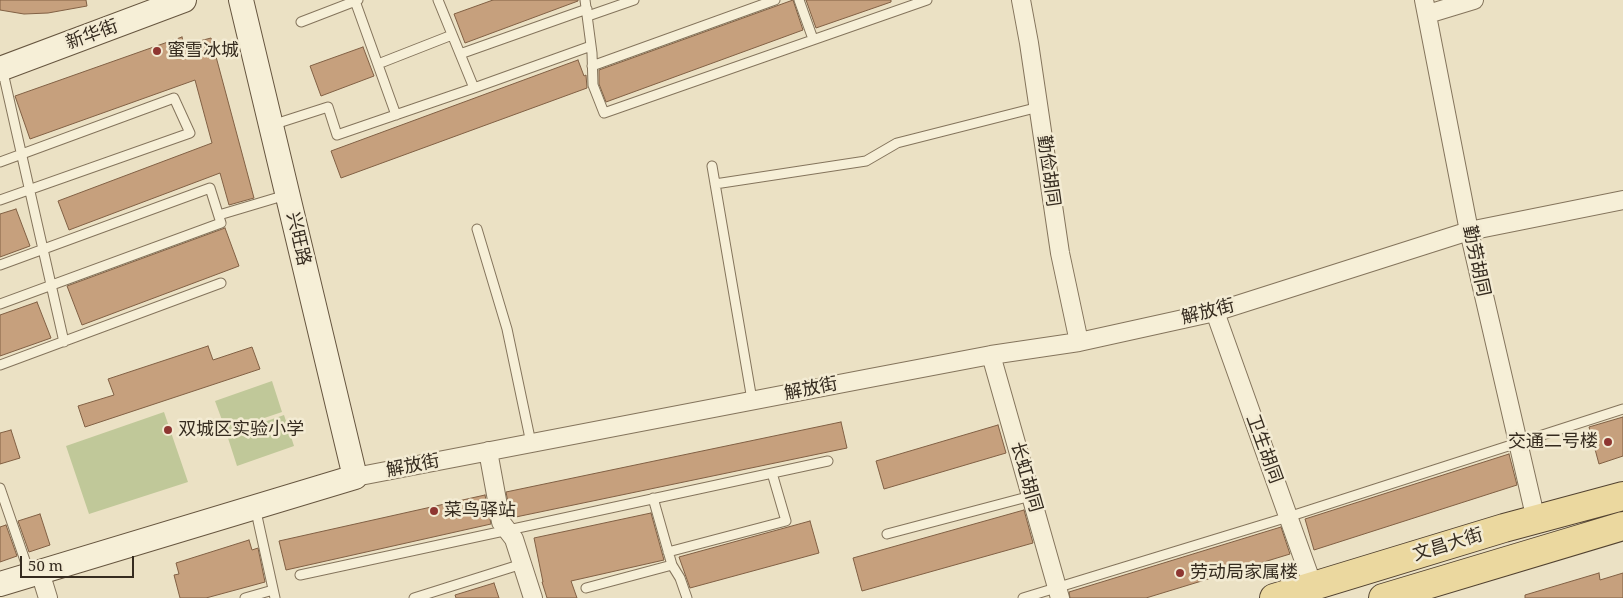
<!DOCTYPE html>
<meta charset="utf-8">
<style>
body{margin:0}
#map{position:relative;width:1623px;height:598px;overflow:hidden;background:#ebe1c4;font-family:"Noto Serif",serif}
canvas{display:block}
.scale{position:absolute;left:20px;top:556px;width:114px;height:22px;box-sizing:border-box;border:2px solid #352b1f;border-top:0;padding-left:6px;font-size:15px;line-height:18px;white-space:nowrap;color:#352b1f;-webkit-text-stroke:4px #f3ebd3;paint-order:stroke}
</style>
<div id="map">
<canvas width="1623" height="598"></canvas>
<div class="scale">50 m</div>
</div>
<script>
const c = document.querySelector('canvas').getContext('2d');
c.lineJoin = 'round';
function fillPath(path, color) {
  c.fillStyle = color;
  c.fill(path, 'evenodd');
}
function poly(rows) {
  const path = new Path2D();
  for (const r of rows) {
    path.moveTo(r[0], r[1]);
    for (let i = 2; i < r.length; i += 2) path.lineTo(r[i], r[i + 1]);
  }
  return path;
}
function strokePath(path, color, width, dash) {
  c.strokeStyle = color;
  c.lineWidth = width;
  c.lineCap = dash ? 'butt' : 'round';
  c.setLineDash(dash || []);
  c.stroke(path);
}
function label(font, color, halo, rows, align = 'center') {
  c.font = font + ' "Noto Serif","Noto Sans SC",serif';
  c.lineWidth = 5;
  c.setLineDash([]);
  c.textBaseline = 'middle';
  c.strokeStyle = halo;
  c.fillStyle = color;
  for (const [text, x, y, turn = 0] of rows) {
    c.save();
    c.translate(x, y);
    c.rotate((+turn || 0) * Math.PI / 180);
    c.textAlign = isNaN(turn) ? turn : align;
    if (halo) c.strokeText(text, 0, 0);
    c.fillText(text, 0, 0);
    c.restore();
  }
}
fillPath(poly([
 [272,381,282,412,226,431,215,401],
 [164,412,188,482,89,514,66,446],
 [284,415,294,446,237,466,227,435]
]), '#c0c899');
const building = poly([
 [0,0,86,0,87,6,48,13,24,14,0,10,0,0],
 [493,0,578,0,578,1,465,43,454,14,493,0],
 [793,0,803,30,606,102,599,84,599,70,793,0],
 [806,0,891,0,891,2,816,28,806,0],
 [182,37,184,45,211,38,254,198,229,205,220,173,69,230,58,201,212,143,195,80,30,139,15,96,182,37],
 [363,47,374,76,321,96,310,66,363,47],
 [578,60,584,76,586,75,587,88,341,178,331,151,578,60],
 [16,209,30,246,0,257,0,214,16,209],
 [225,228,239,266,82,325,67,286,225,228],
 [37,302,51,338,0,356,0,315,37,302],
 [208,346,213,360,252,347,260,369,85,427,78,406,114,395,108,379,208,346],
 [1623,417,1623,456,1599,464,1589,427,1623,417],
 [841,422,847,448,511,518,506,492,841,422],
 [998,425,1006,453,884,489,876,461,998,425],
 [11,430,20,458,0,464,0,433,11,430],
 [1509,454,1517,485,1314,550,1305,519,1509,454],
 [485,495,491,524,286,570,279,541,485,495],
 [1024,510,1033,543,862,591,853,558,1024,510],
 [651,513,664,560,571,581,577,598,547,598,542,582,543,582,534,538,651,513],
 [40,514,50,545,29,552,18,521,40,514],
 [810,521,819,553,690,588,679,557,810,521],
 [6,525,17,556,0,562,0,527,6,525],
 [1281,527,1290,554,1146,598,1070,598,1069,592,1281,527],
 [249,540,252,550,258,548,265,582,206,598,180,598,174,575,179,574,176,563,249,540],
 [1599,573,1600,580,1623,573,1623,598,1525,598,1525,595,1599,573],
 [494,583,499,598,456,598,455,595,494,583]
]);
fillPath(building, '#c6a07d');
strokePath(building, '#816044', 1);
const lane = poly([
 [438,0,474,88,591,46],
 [585,0,592,53,593,85,604,113,927,0],
 [799,0,813,39],
 [355,1,396,115],
 [588,16,634,0],
 [301,22,358,0],
 [460,54,587,9],
 [378,64,452,35],
 [592,66,775,0],
 [2,68,64,342],
 [272,125,328,107,337,135,474,88],
 [0,162,174,98,190,133,0,200],
 [712,166,752,400],
 [715,184,866,161,897,143,1039,107],
 [219,215,286,195],
 [477,229,507,329,531,443],
 [0,265,210,188,221,223,0,304],
 [0,365,221,283],
 [0,488,30,575],
 [255,507,275,598],
 [887,534,1031,496],
 [668,552,786,521,772,473],
 [672,565,680,578,687,598],
 [300,575,828,461],
 [586,588,672,565,653,498],
 [245,598,273,590],
 [414,598,522,564],
 [1023,598,1288,517,1623,409]
]);
const street = poly([
 [1021,0,1029,43,1060,253,1079,342],
 [1424,0,1469,231,1536,520],
 [1428,14,1474,0],
 [1215,312,1313,586],
 [991,355,1060,598],
 [488,451,501,522,514,539,533,598],
 [355,477,870,378,991,355,1079,342,1215,312,1469,231,1623,200],
 [40,572,48,598]
]);
const secondary = poly([
 [0,69,184,0],
 [0,584,355,477,241,0]
]);
const primary = poly([
 [1274,598,1504,528,1623,496],
 [1383,598,1623,526]
]);
strokePath(lane, '#84745c', 11);
strokePath(street, '#84745c', 20);
strokePath(secondary, '#66553f', 26);
strokePath(primary, '#524230', 30);
strokePath(lane, '#f6efd7', 9);
strokePath(street, '#f6efd7', 18);
strokePath(secondary, '#f6efd7', 24);
strokePath(primary, '#ebd89f', 28);
for (const [x, y, r, color] of [
 [157,51,5,"#8e3631"],
 [168,430,5,"#8e3631"],
 [1608,442,5,"#8e3631"],
 [434,511,5,"#8e3631"],
 [1180,573,5,"#8e3631"]
]) {
  const dot = new Path2D();
  dot.arc(x, y, r, 0, 2 * Math.PI);
  c.fillStyle = color;
  c.fill(dot);
  strokePath(dot, '#f3ebd3', 2);
}
label('18px', '#352b1f', '#f3ebd3', [
 ["新华街",92,35,-20],
 ["勤俭胡同",1048,171,82],
 ["兴旺路",298,239,77],
 ["勤劳胡同",1476,261,78],
 ["解放街",1208,312,-14],
 ["解放街",811,389,-11],
 ["卫生胡同",1264,449,70],
 ["解放街",413,466,-11],
 ["长虹胡同",1026,477,74],
 ["文昌大街",1448,545,-17]
]);
label('18px', '#352b1f', '#f3ebd3', [
 ["蜜雪冰城",167,51],
 ["双城区实验小学",178,430],
 ["交通二号楼",1598,442,"right"],
 ["菜鸟驿站",444,511],
 ["劳动局家属楼",1190,573]
], 'left');
</script>
